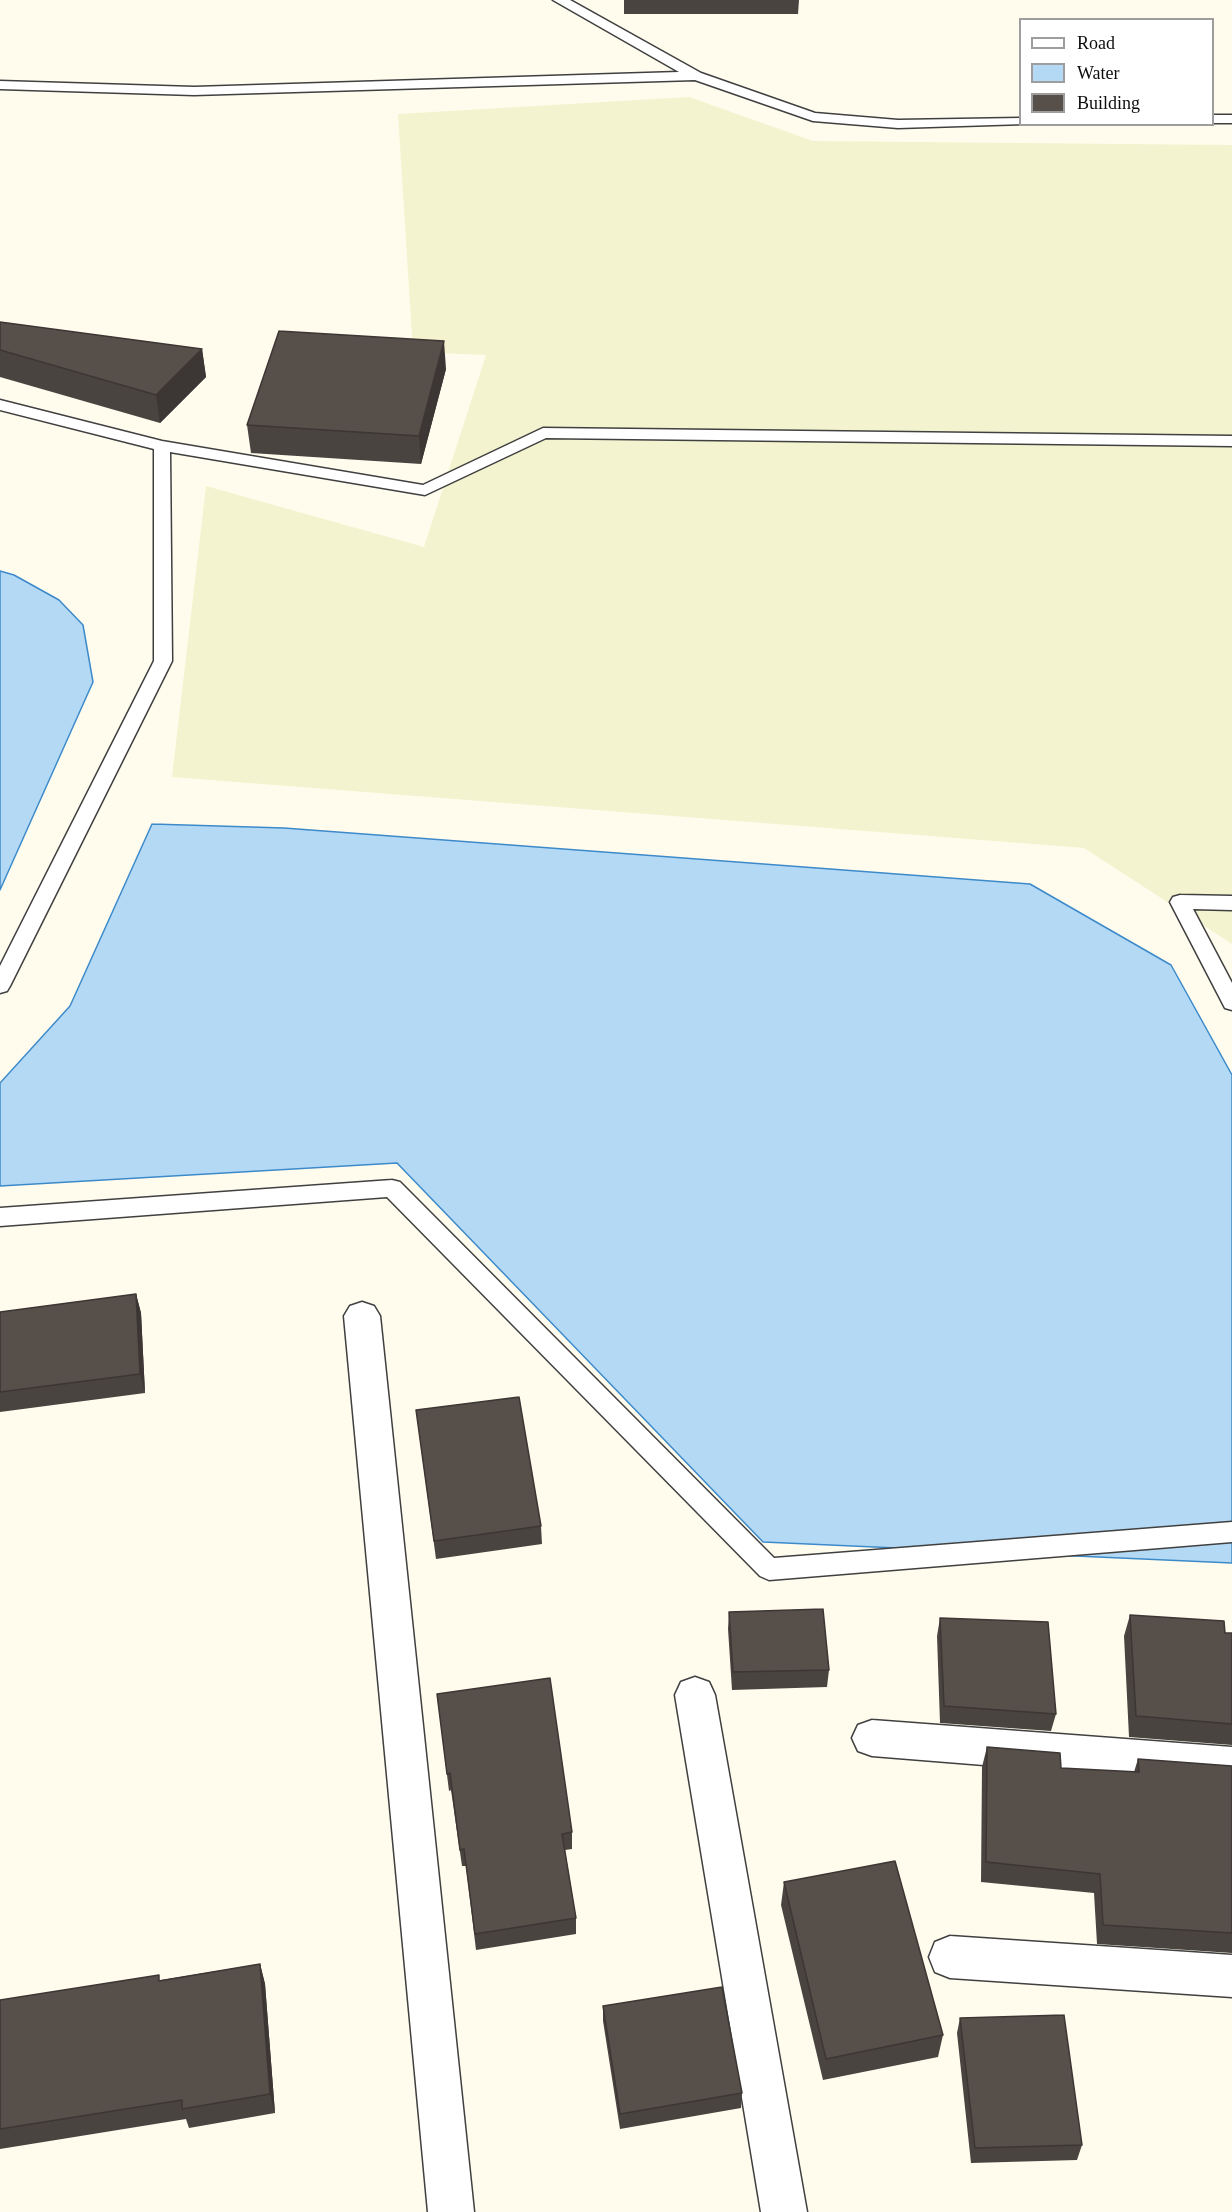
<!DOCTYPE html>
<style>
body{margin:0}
#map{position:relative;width:1232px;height:2212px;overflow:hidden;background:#fffcee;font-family:"Times New Roman",serif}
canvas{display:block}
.legend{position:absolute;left:1019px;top:18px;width:195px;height:108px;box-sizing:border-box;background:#fff;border:2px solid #9e9e9e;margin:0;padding:8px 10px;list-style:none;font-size:18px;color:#0d0d0d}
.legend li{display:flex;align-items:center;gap:12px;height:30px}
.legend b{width:30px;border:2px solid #9e9e9e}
</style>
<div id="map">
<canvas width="1232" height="2212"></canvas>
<ul class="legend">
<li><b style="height:8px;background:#fff"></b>Road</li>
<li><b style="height:16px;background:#b4d9f5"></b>Water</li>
<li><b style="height:16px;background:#564f4a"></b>Building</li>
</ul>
</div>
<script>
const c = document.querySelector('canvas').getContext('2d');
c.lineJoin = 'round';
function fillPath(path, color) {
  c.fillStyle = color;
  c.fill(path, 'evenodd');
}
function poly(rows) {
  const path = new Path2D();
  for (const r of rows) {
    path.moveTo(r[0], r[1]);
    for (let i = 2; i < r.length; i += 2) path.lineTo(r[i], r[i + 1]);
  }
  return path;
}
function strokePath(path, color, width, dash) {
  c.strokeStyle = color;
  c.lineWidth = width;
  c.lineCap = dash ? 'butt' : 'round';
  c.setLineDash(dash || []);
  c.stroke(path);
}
fillPath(poly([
 [689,97,813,141,1232,145,1232,944,1084,848,172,777,206,486,424,547,486,355,413,352,398,114]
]), '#f4f3cf');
const water = poly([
 [0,571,14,575,59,600,83,625,93,682,0,890,0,571],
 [152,824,284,828,1030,884,1171,965,1232,1075,1232,1563,763,1542,397,1163,0,1186,0,1083,70,1006,152,824]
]);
fillPath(water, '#b4d9f5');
strokePath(water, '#3d8aca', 1.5);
const service = poly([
 [553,0,570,0,701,73,815,113,898,120,1020,118,1020,124,1025,124,898,128,813,121,695,80,194,95,0,89,0,81,194,87,679,72,553,0],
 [1212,115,1232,115,1232,123,1212,123,1212,115],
 [0,400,162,441,423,485,543,428,1232,436,1232,446,546,438,425,495,170,452,172,661,10,986,7,991,0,993,0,966,154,661,154,449,0,410,0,400],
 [1180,895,1232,896,1232,910,1193,909,1232,983,1232,1010,1225,1008,1170,902,1173,897,1180,895],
 [392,1180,400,1182,774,1558,1232,1522,1232,1542,769,1580,760,1576,387,1197,0,1226,0,1208,392,1180]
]);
const minor = poly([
 [362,1302,374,1306,380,1316,474,2212,428,2212,344,1316,350,1306,362,1302],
 [695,1677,709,1682,715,1695,807,2212,761,2212,675,1695,681,1682,695,1677],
 [872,1720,1232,1747,1232,1785,872,1756,858,1751,852,1738,858,1725,872,1720],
 [950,1936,1232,1955,1232,1997,950,1978,935,1972,929,1957,935,1942,950,1936]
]);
strokePath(service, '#404040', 3);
strokePath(minor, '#404040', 3);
fillPath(service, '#fff');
fillPath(minor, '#fff');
fillPath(poly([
 [624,0,799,0,798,14,624,14],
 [0,322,202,349,206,377,160,423,0,377],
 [446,369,421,464,251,453,247,425],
 [136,1294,141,1313,145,1393,0,1412,0,1312],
 [416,1410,541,1526,542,1544,436,1559],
 [729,1612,829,1670,827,1687,732,1690,728,1629],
 [1130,1615,1225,1633,1232,1633,1232,1745,1129,1737,1124,1636],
 [940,1618,1056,1714,1051,1731,940,1723,937,1636],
 [437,1694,572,1832,572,1849,565,1850,576,1918,576,1934,476,1950,466,1866,462,1866,451,1790,449,1791],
 [987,1747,1061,1768,1134,1772,1138,1759,1232,1766,1232,1953,1097,1944,1094,1893,981,1882,982,1767],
 [784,1882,943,2035,938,2057,823,2080,781,1905],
 [260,1964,265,1984,275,2113,189,2128,186,2119,0,2149,0,2000,161,1980],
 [603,2006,742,2093,741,2108,620,2129,603,2021],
 [960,2018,1082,2145,1077,2160,971,2163,957,2033]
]), '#4a4440');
fillPath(poly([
 [444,341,446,369,421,464,419,436],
 [202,349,206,377,160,423,156,395],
 [136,1294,141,1313,145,1393,140,1374],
 [260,1964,265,1984,275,2113,270,2094]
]), '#3c3734');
const building = poly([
 [0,322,202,349,156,395,0,350,0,322],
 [279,331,444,341,419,436,247,425,279,331],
 [136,1294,140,1374,0,1392,0,1312,136,1294],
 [519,1397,541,1526,434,1541,416,1410,519,1397],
 [823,1609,829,1670,733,1672,729,1612,823,1609],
 [1130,1615,1224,1621,1225,1633,1232,1633,1232,1724,1136,1716,1130,1615],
 [940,1618,1048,1622,1056,1714,944,1706,940,1618],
 [550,1678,572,1832,562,1834,576,1918,475,1934,464,1849,460,1850,450,1773,447,1774,437,1694,550,1678],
 [987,1747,1060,1753,1061,1768,1139,1772,1138,1759,1232,1766,1232,1933,1103,1925,1100,1874,986,1862,987,1747],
 [895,1861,943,2035,826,2059,784,1882,895,1861],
 [260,1964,270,2094,182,2109,182,2100,0,2129,0,2000,159,1975,159,1981,260,1964],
 [722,1987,742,2093,620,2114,603,2006,722,1987],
 [1064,2015,1082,2145,975,2148,960,2018,1064,2015]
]);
fillPath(building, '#564f4a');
strokePath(building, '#3c3734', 1.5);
</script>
